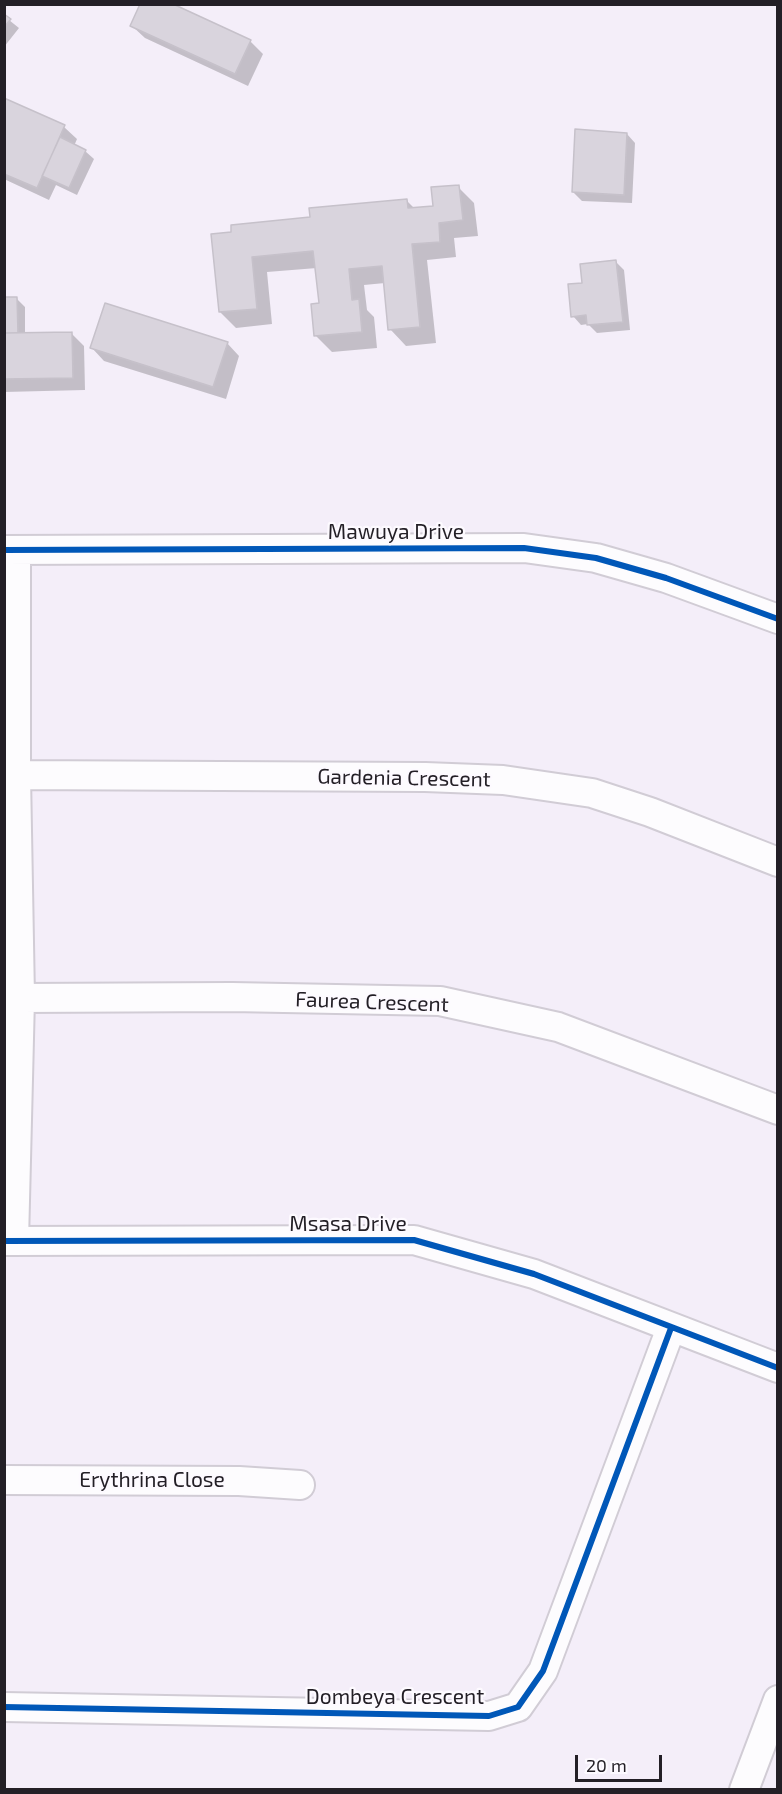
<!DOCTYPE html>
<style>
body{margin:0}
#map{position:relative;width:782px;height:1794px;overflow:hidden;background:#f4eef9;font-family:"Exo 2",sans-serif}
canvas{display:block}
.frame{position:absolute;inset:0;border:6px solid #231f26;pointer-events:none}
.scale{position:absolute;left:575px;top:1755px;width:87px;height:27px;box-sizing:border-box;border:3px solid #231f26;border-top:0;padding-left:8px;font-size:18px;line-height:21px;white-space:nowrap;color:#231f26;-webkit-text-stroke:4px #fdfaff;paint-order:stroke}
</style>
<div id="map">
<canvas width="782" height="1794"></canvas>
<div class="frame"></div>
<div class="scale">20 m</div>
</div>
<script>
const c = document.querySelector('canvas').getContext('2d');
c.lineJoin = 'round';
function fillPath(path, color) {
  c.fillStyle = color;
  c.fill(path, 'evenodd');
}
function poly(rows) {
  const path = new Path2D();
  for (const r of rows) {
    path.moveTo(r[0], r[1]);
    for (let i = 2; i < r.length; i += 2) path.lineTo(r[i], r[i + 1]);
  }
  return path;
}
function strokePath(path, color, width, dash) {
  c.strokeStyle = color;
  c.lineWidth = width;
  c.lineCap = dash ? 'butt' : 'round';
  c.setLineDash(dash || []);
  c.stroke(path);
}
function label(font, color, halo, rows, align = 'center') {
  c.font = font + ' "Exo 2",sans-serif';
  c.lineWidth = 4.5;
  c.setLineDash([]);
  c.textBaseline = 'middle';
  c.strokeStyle = halo;
  c.fillStyle = color;
  for (const [text, x, y, turn = 0] of rows) {
    c.save();
    c.translate(x, y);
    c.rotate((+turn || 0) * Math.PI / 180);
    c.textAlign = isNaN(turn) ? turn : align;
    if (halo) c.strokeText(text, 0, 0);
    c.fillText(text, 0, 0);
    c.restore();
  }
}
fillPath(poly([
 [4,16,19,28,4,47],
 [132,26,250,41,263,54,248,86,145,38],
 [4,100,64,127,77,139,74,146,85,151,94,159,77,195,56,185,49,200,4,179],
 [627,134,635,143,632,203,582,201,573,192],
 [458,187,474,203,478,236,454,238,456,257,427,260,436,343,406,346,390,329,385,283,364,285,367,310,374,317,377,348,332,352,316,336,320,304,317,268,267,272,272,324,236,328,220,312,212,235,407,201,415,209,435,207],
 [615,261,624,270,630,330,597,333,588,324,581,325,573,316,583,284],
 [16,298,25,307,25,334,71,333,84,346,85,390,4,392,4,299],
 [227,343,239,356,226,399,104,361,92,348]
]), '#0003');
const building = poly([
 [140,4,173,4,251,40,235,74,130,26,140,4],
 [4,14,11,19,4,27,4,14],
 [4,98,65,125,37,188,4,174,4,98],
 [575,129,627,133,624,195,572,192,575,129],
 [60,137,86,150,69,188,42,176,60,137],
 [459,185,463,220,439,223,440,242,412,244,420,327,388,330,382,266,349,269,352,300,359,299,362,332,314,336,311,304,319,303,313,251,252,257,257,309,219,312,211,234,231,232,231,225,310,217,309,208,407,199,408,208,433,206,431,187,459,185],
 [616,260,623,322,587,325,586,315,571,317,568,284,582,283,580,264,616,260],
 [4,297,17,297,18,333,4,333,4,297],
 [105,303,228,342,213,387,90,348,105,303],
 [72,332,73,378,4,379,4,333,72,332]
]);
fillPath(building, '#d9d4dd');
strokePath(building, '#c6c1ca', 1.5);
const street = poly([
 [4,550,524,548,596,558,666,578,778,619],
 [16,775,425,777,503,780,592,793,650,812,778,862],
 [20,998,232,997,440,1001,558,1027,778,1110],
 [4,1241,414,1240,534,1274,778,1368],
 [14,1241,20,998,16,775,16,550],
 [4,1480,239,1481,300,1485],
 [4,1707,489,1716,518,1707,543,1671,671,1328],
 [744,1790,778,1700]
]);
strokePath(street, '#d1ccd5', 32);
strokePath(street, '#fdfcfe', 28);
strokePath(poly([
 [4,550,524,548,596,558,666,578,778,619],
 [4,1241,414,1240,534,1274,778,1368],
 [4,1707,489,1716,518,1707,543,1671,671,1328]
]), '#0057b8', 6);
label('21px', '#231f26', '#fdfaff', [
 ["Mawuya Drive",396,532],
 ["Gardenia Crescent",404,778,1],
 ["Faurea Crescent",372,1002,2],
 ["Msasa Drive",348,1224],
 ["Erythrina Close",152,1480],
 ["Dombeya Crescent",395,1697]
]);
</script>
